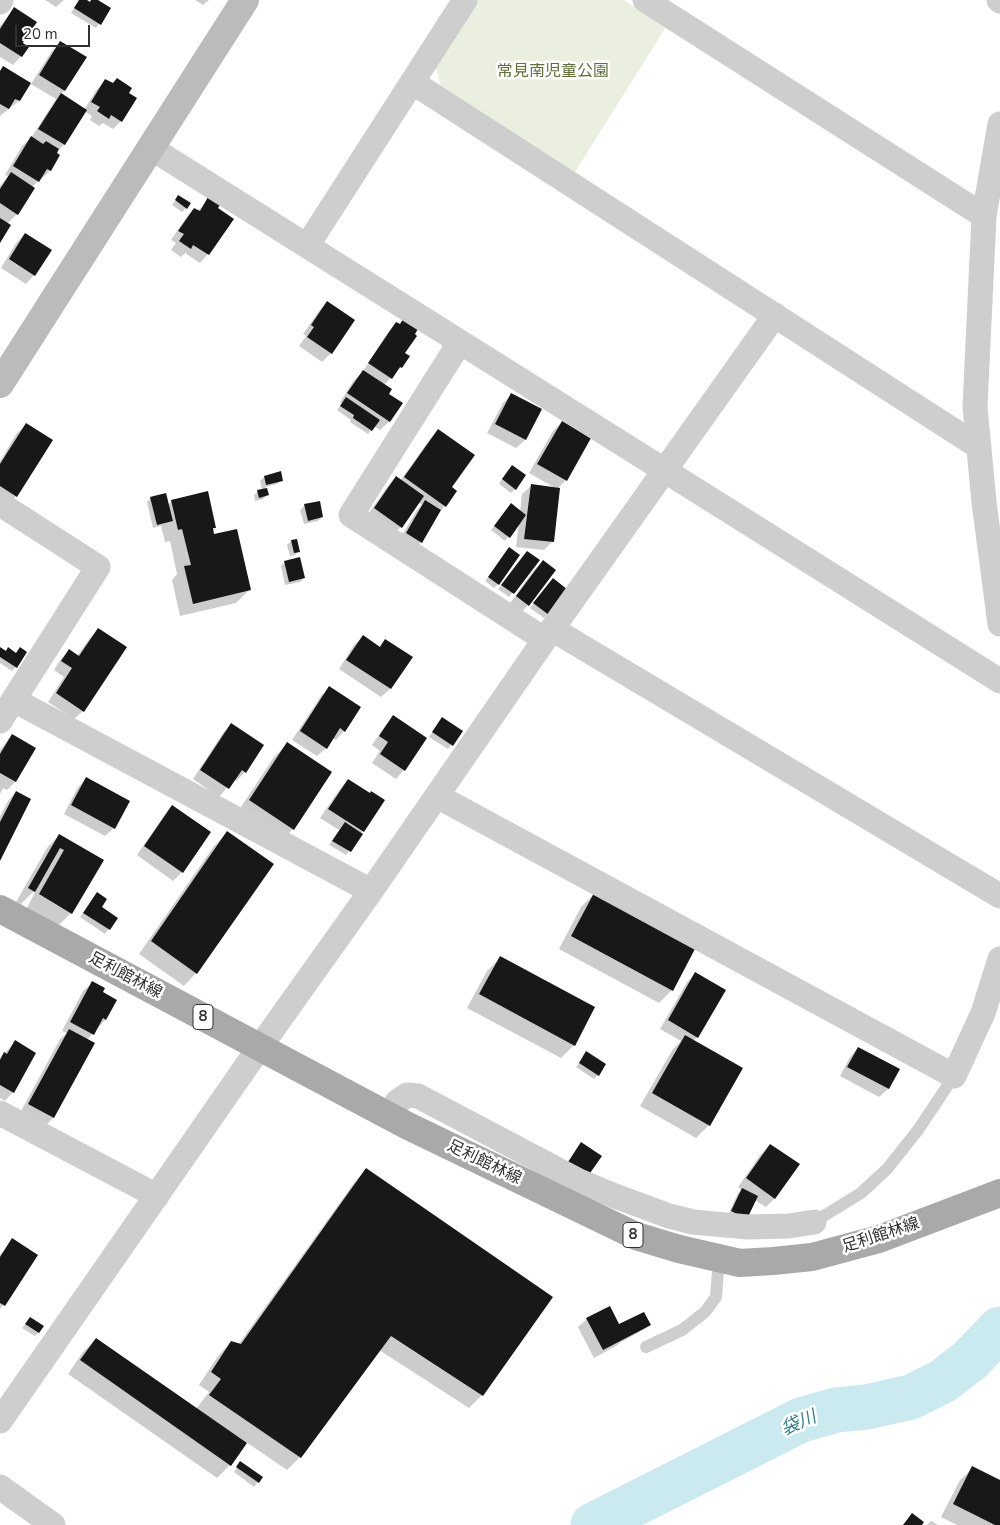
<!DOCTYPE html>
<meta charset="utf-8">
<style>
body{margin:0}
#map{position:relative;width:1000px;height:1525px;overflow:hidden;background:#fff;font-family:"Nunito Sans",sans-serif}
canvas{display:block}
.scale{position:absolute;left:15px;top:25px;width:75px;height:22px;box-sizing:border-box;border:2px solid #313131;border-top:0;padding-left:6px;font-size:15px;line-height:18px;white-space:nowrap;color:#313131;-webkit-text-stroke:4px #fff;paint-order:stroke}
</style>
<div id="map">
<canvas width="1000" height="1525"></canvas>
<div class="scale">20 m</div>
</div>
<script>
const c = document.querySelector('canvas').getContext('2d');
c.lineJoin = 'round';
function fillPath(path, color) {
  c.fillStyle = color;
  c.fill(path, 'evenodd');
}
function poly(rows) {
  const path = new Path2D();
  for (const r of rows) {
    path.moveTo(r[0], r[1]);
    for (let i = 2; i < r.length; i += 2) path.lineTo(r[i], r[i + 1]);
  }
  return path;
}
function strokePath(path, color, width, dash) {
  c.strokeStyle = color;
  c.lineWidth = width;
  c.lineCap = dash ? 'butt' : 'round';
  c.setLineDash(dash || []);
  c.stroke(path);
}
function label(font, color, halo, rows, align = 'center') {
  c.font = font + ' "Nunito Sans","Noto Sans JP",sans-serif';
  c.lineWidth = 5;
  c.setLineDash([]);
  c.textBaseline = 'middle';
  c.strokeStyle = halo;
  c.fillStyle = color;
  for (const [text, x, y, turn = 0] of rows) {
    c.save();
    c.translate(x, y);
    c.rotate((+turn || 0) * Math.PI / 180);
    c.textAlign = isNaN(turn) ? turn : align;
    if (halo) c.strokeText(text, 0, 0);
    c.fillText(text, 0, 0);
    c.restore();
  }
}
fillPath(poly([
 [476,0,624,0,666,27,575,172,441,87,435,64]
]), '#ebefdf');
fillPath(poly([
 [45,0,64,0,56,7],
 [79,0,85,0,89,3,92,0,95,0,109,9,96,28,71,13],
 [195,0,209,0,203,5],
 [14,9,22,44,21,56,13,65,0,57,0,26],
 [60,42,64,91,60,95,84,110,97,89,106,80,127,94,121,121,113,129,103,123,99,126,90,120,92,116,84,111,64,145,55,153,59,155,50,171,32,187,17,214,7,224,0,241,0,186,8,176,5,175,22,146,31,138,56,99,31,84,52,51],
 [3,68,29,84,19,101,0,116,0,71],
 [179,196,186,208,182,212,172,205],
 [209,199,208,254,200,263,185,253,181,257,171,250,176,243,171,240,186,218,194,209,198,211],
 [25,234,34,275,26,284,1,268,16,243],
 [327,302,354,320,331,353,322,362,299,346,306,336,303,334,319,311],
 [396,323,403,354,401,367,384,385,388,394,401,403,389,422,380,430,374,426,368,434,350,422,351,420,337,410,342,403,340,402,354,380,362,373,388,332],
 [511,395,540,410,525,440,516,448,487,433,503,403],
 [562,422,566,480,559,487,553,541,544,550,516,547,519,523,505,541,491,530,507,509,520,512,522,494,531,486,557,489,529,473,553,431],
 [26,425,51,441,16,496,8,505,0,500,0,461,17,433],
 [438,431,450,488,445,506,438,514,421,542,413,550,398,542,417,510,422,505,418,502,401,527,392,535,366,517,387,487,396,478,400,481,430,439],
 [508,470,515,489,511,493,499,484],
 [264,477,281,480,277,484,265,487,267,495,263,499,255,501,254,495,258,491,262,490,260,481],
 [151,498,168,505,172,501,215,527,212,530,213,536,249,590,236,603,180,616,172,580,177,574,170,541,165,542,161,526,153,528,147,502],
 [304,506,322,517,318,521,304,524,300,510],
 [291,541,299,551,295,555,290,556,287,545],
 [509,548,498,584,494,588,485,581],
 [523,556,538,560,509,597,498,589],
 [285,562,304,578,300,582,285,585,281,566],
 [543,562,528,605,520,614,508,606,534,570],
 [549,584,548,614,544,618,530,608],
 [98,630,83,711,74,719,48,702,64,677,54,670,61,659,69,651,77,656,90,638],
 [363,637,379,647,385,640,411,657,390,689,381,697,339,669,354,645],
 [0,649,5,652,8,649,16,667,12,671,0,663],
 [330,688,344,731,336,740,332,738,326,748,317,756,292,740,321,696],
 [393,717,404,770,396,779,372,763,380,751,372,745,385,726],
 [442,718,462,731,448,749,429,737],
 [232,724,262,745,245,772,236,781,234,779,219,797,193,779,223,733],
 [12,735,35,749,15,782,7,790,3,788,0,794,0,750],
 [287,744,330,773,293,829,280,842,237,813,274,757],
 [87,779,114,828,105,836,64,814,78,787],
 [348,780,369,794,384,800,346,855,329,845,339,830,320,818,340,789],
 [16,792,0,858,0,816,8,801],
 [172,807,209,832,182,872,173,881,137,855,164,816],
 [227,833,196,973,184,986,139,954,214,846],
 [59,835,102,860,71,913,58,926,27,908,37,888,21,904,16,902,47,848],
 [97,894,100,908,116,918,105,934,80,917],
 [594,894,672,990,659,1003,559,949,581,907],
 [500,958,574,1045,561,1058,467,1008,487,971],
 [696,974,697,1037,693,1041,742,1069,709,1125,696,1138,640,1106,673,1049,681,1041,660,1029,687,982],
 [92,983,101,992,115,1000,105,1020,87,1040,53,1118,45,1126,20,1113,60,1039,67,1033,62,1031,83,991],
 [15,1042,13,1092,5,1101,0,1098,0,1058],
 [858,1048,898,1069,888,1089,879,1097,840,1076,850,1057],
 [587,1053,598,1075,594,1079,576,1067],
 [770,1145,798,1165,774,1199,766,1207,755,1200,746,1218,728,1215,738,1193,742,1190,738,1187,761,1154],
 [366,1170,482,1395,469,1408,379,1350,300,1457,287,1470,246,1442,230,1465,217,1478,68,1374,83,1352,96,1339,196,1409,209,1392,199,1385,218,1356,231,1342,238,1345,354,1183],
 [13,1240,36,1255,0,1309,0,1255],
 [30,1318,39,1332,35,1336,22,1328],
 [587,1319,619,1327,649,1325,645,1329,621,1342,616,1346,594,1358,578,1327],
 [239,1465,261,1478,254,1487,234,1472],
 [973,1468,999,1481,1000,1478,1000,1525,957,1525,941,1517,960,1480],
 [931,1521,938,1525,927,1525]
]), '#0003');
strokePath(poly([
 [593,1525,801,1420,836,1410,867,1407,911,1397,943,1381,970,1360,1000,1329]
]), '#caeaf0', 45);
fillPath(poly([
 [79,0,87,0,90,2,91,0,98,0,111,8,101,25,74,8],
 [14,7,37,22,23,43,29,47,22,57,0,43,0,29],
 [60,41,87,57,65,91,39,75],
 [3,66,31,83,20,101,15,99,9,109,0,104,0,71],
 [117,78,132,88,129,93,137,98,122,122,111,115,109,119,97,111,100,107,91,102,105,79,113,83],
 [61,93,87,110,65,145,38,129],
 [31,136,43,144,46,141,59,149,57,153,60,155,51,171,47,169,39,182,13,166],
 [11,172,35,188,18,215,0,203,0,189],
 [178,195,191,203,187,209,175,200],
 [208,197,220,205,218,208,234,219,209,255,193,245,191,249,179,241,184,234,178,231,194,208,200,211],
 [0,218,11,225,0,243],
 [25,233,52,250,35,276,9,259],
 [327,301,355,320,332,354,307,337,314,327,311,325],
 [403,319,418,329,415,334,417,336,405,353,410,356,402,368,400,367,392,379,368,363,396,322,400,324],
 [363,370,392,389,389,394,403,403,390,422,347,393],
 [511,393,542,409,526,440,495,424],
 [346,397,380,420,372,431,353,418,354,415,340,406],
 [562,421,591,438,567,481,537,464],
 [26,423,53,440,17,497,0,486,0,464],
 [438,429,475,455,452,487,457,491,446,507,404,477],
 [512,465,526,475,516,490,502,479],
 [281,471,283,481,266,485,264,476],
 [396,476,424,496,402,528,374,508],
 [531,484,560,488,554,542,524,539],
 [267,488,269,495,259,498,257,490],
 [208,491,216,528,213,528,214,534,237,529,251,590,193,604,184,566,191,565,182,529,178,530,171,500],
 [166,493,173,521,157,525,150,497],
 [425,500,441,510,422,543,406,533],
 [320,501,323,517,308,521,304,504],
 [511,503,526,515,510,538,494,526],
 [297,539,300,552,294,553,291,540],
 [509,547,520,555,499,585,488,577],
 [527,551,540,560,514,594,501,585],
 [300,557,305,578,289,582,284,561],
 [543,560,556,570,529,606,516,596],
 [553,578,568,590,549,615,533,603],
 [98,628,127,647,84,712,56,693,72,668,61,661,69,649,79,656],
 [363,635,380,647,385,639,413,657,391,689,346,660],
 [0,647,6,651,8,647,16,653,20,647,27,652,17,668,0,657],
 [329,686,361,707,345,732,340,728,327,749,300,731],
 [393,715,427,738,405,771,380,754,388,742,379,736],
 [442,717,463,731,453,746,432,732],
 [231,723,264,745,246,773,242,770,229,789,200,770],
 [12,734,36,748,16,782,0,773,0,754],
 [287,742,332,772,294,830,249,800],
 [86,777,130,801,115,829,71,805],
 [348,779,370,793,371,791,385,800,364,832,328,809],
 [16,791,31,799,0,861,0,822],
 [172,805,211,832,183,873,144,846],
 [345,822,363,834,351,852,332,841],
 [227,831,274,864,197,974,151,941],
 [59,834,104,860,72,914,39,894,64,850,60,848,35,892,28,888],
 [97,892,107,899,102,907,118,918,110,930,83,913],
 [594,893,696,947,673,991,571,936],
 [500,956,595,1007,575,1046,479,994],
 [695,972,726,990,698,1038,668,1020],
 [92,981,105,988,103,992,117,1000,106,1020,103,1018,94,1035,70,1022],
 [69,1029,95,1043,54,1118,28,1104],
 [685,1035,743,1068,710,1126,652,1093],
 [15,1040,36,1053,14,1093,0,1085,0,1060,4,1052,7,1054],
 [858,1047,900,1069,889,1089,847,1067],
 [586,1051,606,1064,599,1076,579,1063],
 [581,1142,602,1156,588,1176,568,1162],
 [770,1144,800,1164,775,1199,746,1178],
 [366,1168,553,1297,483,1396,391,1336,301,1458,209,1395,221,1379,211,1372,231,1341,241,1344],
 [742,1188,758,1196,747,1219,731,1211],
 [12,1238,38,1255,5,1306,0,1303,0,1257],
 [610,1306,619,1324,644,1312,651,1325,603,1350,586,1318],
 [30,1317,44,1326,39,1333,25,1324],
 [96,1338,247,1443,231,1466,80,1360],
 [240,1461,263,1477,259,1483,236,1467],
 [972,1466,1000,1480,1000,1525,995,1525,953,1504],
 [912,1513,924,1522,922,1525,903,1525]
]), '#181818');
strokePath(poly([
 [814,1222,861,1193,887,1169,918,1130,954,1076],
 [646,1347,682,1330,705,1312,716,1297,719,1258]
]), '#cecece', 12);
strokePath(poly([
 [645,0,984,216],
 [999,0,1000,1],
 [0,2,1,0],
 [412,82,979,447],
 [1000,124,984,216,975,407,984,502,1000,624],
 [151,148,1000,681],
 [307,246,465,0],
 [460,342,351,515,544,639],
 [0,504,98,567,0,721],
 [552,629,1000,896],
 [14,700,371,891],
 [437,796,954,1076,983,1013,1000,959],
 [0,1113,157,1196],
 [389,1115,397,1102,407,1095,418,1096,579,1181,615,1196,669,1216,693,1222,748,1227,789,1226,814,1222],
 [0,1421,250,1061,371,891,552,629,775,315],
 [0,1487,53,1525]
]), '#cecece', 25);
strokePath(poly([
 [0,384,245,0]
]), '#bbb', 28);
strokePath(poly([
 [0,909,406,1125,636,1236,679,1249,740,1263,773,1261,812,1257,879,1239,1000,1193]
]), '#a9a9a9', 28);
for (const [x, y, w] of [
 [203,1017,20],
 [633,1235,20]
]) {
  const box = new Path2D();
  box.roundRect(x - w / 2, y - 12.5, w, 25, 4);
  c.fillStyle = '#fff';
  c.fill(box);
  strokePath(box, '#313131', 1);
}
label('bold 15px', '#313131', null, [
 ["8",203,1017],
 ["8",633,1235]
]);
label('16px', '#61713a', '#fff', [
 ["常見南児童公園",553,72]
]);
label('16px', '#313131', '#fff', [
 ["足利館林線",125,976,28],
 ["足利館林線",484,1163,26],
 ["足利館林線",881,1236,-18]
]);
label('italic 18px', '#33808d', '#fff', [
 ["袋川",799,1424,-23]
]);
</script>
